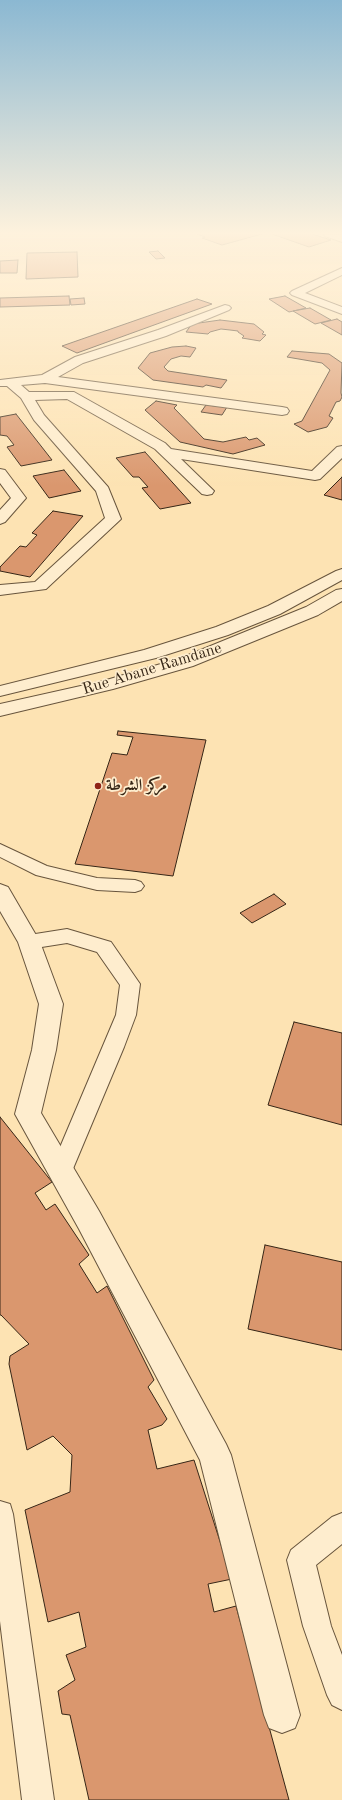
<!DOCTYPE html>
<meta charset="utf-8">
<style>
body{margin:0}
canvas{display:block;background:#fde3b3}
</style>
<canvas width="342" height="1800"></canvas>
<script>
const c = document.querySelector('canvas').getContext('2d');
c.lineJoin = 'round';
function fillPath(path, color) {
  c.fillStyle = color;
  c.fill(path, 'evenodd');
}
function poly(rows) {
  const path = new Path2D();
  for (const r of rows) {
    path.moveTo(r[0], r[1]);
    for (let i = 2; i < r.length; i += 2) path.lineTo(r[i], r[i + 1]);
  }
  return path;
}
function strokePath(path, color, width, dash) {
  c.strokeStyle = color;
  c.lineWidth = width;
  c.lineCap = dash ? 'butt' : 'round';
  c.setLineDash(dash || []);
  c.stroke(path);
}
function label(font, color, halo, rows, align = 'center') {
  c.font = font + ' "Old Standard TT",Amiri,serif';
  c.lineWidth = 3.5;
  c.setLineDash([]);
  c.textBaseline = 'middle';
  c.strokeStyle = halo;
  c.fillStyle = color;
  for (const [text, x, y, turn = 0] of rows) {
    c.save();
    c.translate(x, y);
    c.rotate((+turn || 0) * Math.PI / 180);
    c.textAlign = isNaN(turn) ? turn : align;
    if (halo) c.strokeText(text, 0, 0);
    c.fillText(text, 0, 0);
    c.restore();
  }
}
const building = poly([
 [197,234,262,234,222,245,202,238,205,237,197,234],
 [272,234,312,234,331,240,309,247,272,234],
 [158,251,165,258,156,259,149,252,158,251],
 [77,252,78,277,26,279,27,253,77,252],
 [18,260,17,273,0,273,0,261,18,260],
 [69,296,70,305,0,307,0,298,69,296],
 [285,296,306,308,289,312,269,299,285,296],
 [84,298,85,304,71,305,70,299,84,298],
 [197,299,212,304,77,353,62,346,197,299],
 [310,308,331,320,315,324,293,311,310,308],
 [337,319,342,322,342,335,321,323,337,319],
 [220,320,254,324,264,332,262,334,266,335,260,341,242,338,244,336,238,332,238,331,230,330,221,329,210,332,208,334,186,332,192,324,220,320],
 [186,346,196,348,190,357,181,356,171,359,164,367,168,371,227,380,221,388,206,385,203,387,153,380,138,368,150,353,172,347,186,346],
 [292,351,329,354,342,363,341,393,342,397,340,401,336,402,329,416,333,418,327,427,308,432,294,424,302,421,330,370,322,363,287,357,292,351],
 [156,401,177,405,174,408,204,439,223,442,246,437,249,440,257,438,265,445,233,454,180,442,145,410,156,401],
 [206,405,227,407,222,415,201,412,206,405],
 [16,414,52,460,21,466,7,447,14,445,7,436,0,435,0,417,16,414],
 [145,452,191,503,160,509,142,488,148,487,139,477,133,477,116,458,145,452],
 [64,470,81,491,49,498,33,476,64,470],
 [342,477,342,500,324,495,342,477],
 [53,511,83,516,30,577,0,571,0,567,20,546,26,547,37,535,32,533,53,511],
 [118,731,206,740,173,876,75,864,112,753,127,755,133,737,117,735,118,731],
 [274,894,286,904,252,923,240,913,274,894],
 [294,1022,342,1033,342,1125,268,1105,294,1022],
 [0,1117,52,1182,35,1193,46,1210,55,1204,89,1255,79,1264,97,1293,107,1286,154,1380,148,1387,167,1419,162,1425,148,1430,157,1469,194,1460,232,1579,208,1584,214,1612,236,1606,289,1800,89,1800,70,1715,62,1714,58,1691,75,1680,66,1655,86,1647,79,1612,48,1622,25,1510,70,1492,72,1455,53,1436,27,1450,9,1364,10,1356,29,1344,1,1315,0,1315,0,1117],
 [265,1245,342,1262,342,1350,248,1329,265,1245]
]);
fillPath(building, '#da976e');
strokePath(building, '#362616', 1);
const service = poly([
 [0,844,47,866,97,878,135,880,141,882,144,886,141,890,135,892,97,890,36,875,0,857,0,844],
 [67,929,111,942,140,984,136,1015,124,1047,72,1171,69,1178,61,1180,53,1178,50,1171,116,1015,120,985,97,952,67,943,29,949,22,947,20,942,22,937,29,935,67,929],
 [0,1501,10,1504,13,1514,54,1800,22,1800,0,1621,0,1501],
 [342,1513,342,1544,316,1565,331,1626,342,1655,342,1710,332,1705,327,1695,303,1626,287,1560,291,1550,332,1517,342,1513]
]);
const minor = poly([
 [324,234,342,235,342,242,325,236,324,234],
 [342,268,342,275,305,293,342,307,342,314,292,295,290,293,292,291,342,268],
 [225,305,229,306,231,308,229,310,166,336,83,363,58,377,282,407,287,408,289,411,287,414,282,415,45,383,21,385,29,392,74,392,165,443,171,449,312,471,337,447,342,446,342,458,320,479,315,480,181,459,214,491,212,494,207,495,202,494,155,449,67,399,35,400,44,415,108,487,121,519,46,589,0,595,0,585,35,582,105,518,96,491,34,420,21,398,7,386,0,386,0,380,42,375,75,357,158,330,225,305],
 [0,469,5,470,26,498,5,522,0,524,0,510,11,498,0,483,0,469],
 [0,884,8,887,40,942,63,1004,56,1050,41,1113,99,1211,226,1444,231,1455,300,1715,295,1728,282,1733,269,1728,264,1715,200,1460,79,1229,15,1114,32,1050,39,1004,18,942,0,911,0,884]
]);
const tertiary = poly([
 [342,569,342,580,280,614,228,635,156,658,0,696,0,686,144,650,216,627,268,606,336,571,342,569],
 [342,589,342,601,318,615,193,666,113,689,0,716,0,704,103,681,181,658,306,607,336,590,342,589]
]);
strokePath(service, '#68553d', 2);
strokePath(minor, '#68553d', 2);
strokePath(tertiary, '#68553d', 2);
fillPath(service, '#feedce');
fillPath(minor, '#feedce');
fillPath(tertiary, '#feedce');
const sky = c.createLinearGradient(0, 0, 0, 486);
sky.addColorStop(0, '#8bb8d2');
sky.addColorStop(0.48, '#fef2dd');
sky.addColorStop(1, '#fef2dd00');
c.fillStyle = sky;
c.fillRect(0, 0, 342, 486);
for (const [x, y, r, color] of [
 [98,786,4,"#8f2418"]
]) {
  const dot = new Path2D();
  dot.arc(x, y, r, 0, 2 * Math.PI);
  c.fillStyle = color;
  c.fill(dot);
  strokePath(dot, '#feedce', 1.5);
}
label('16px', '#362616', '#feedce', [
 ["Rue Abane Ramdane",152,669,-17]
]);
label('bold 16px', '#362616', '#feedce', [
 ["مركز الشرطة",106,786]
], 'left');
</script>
